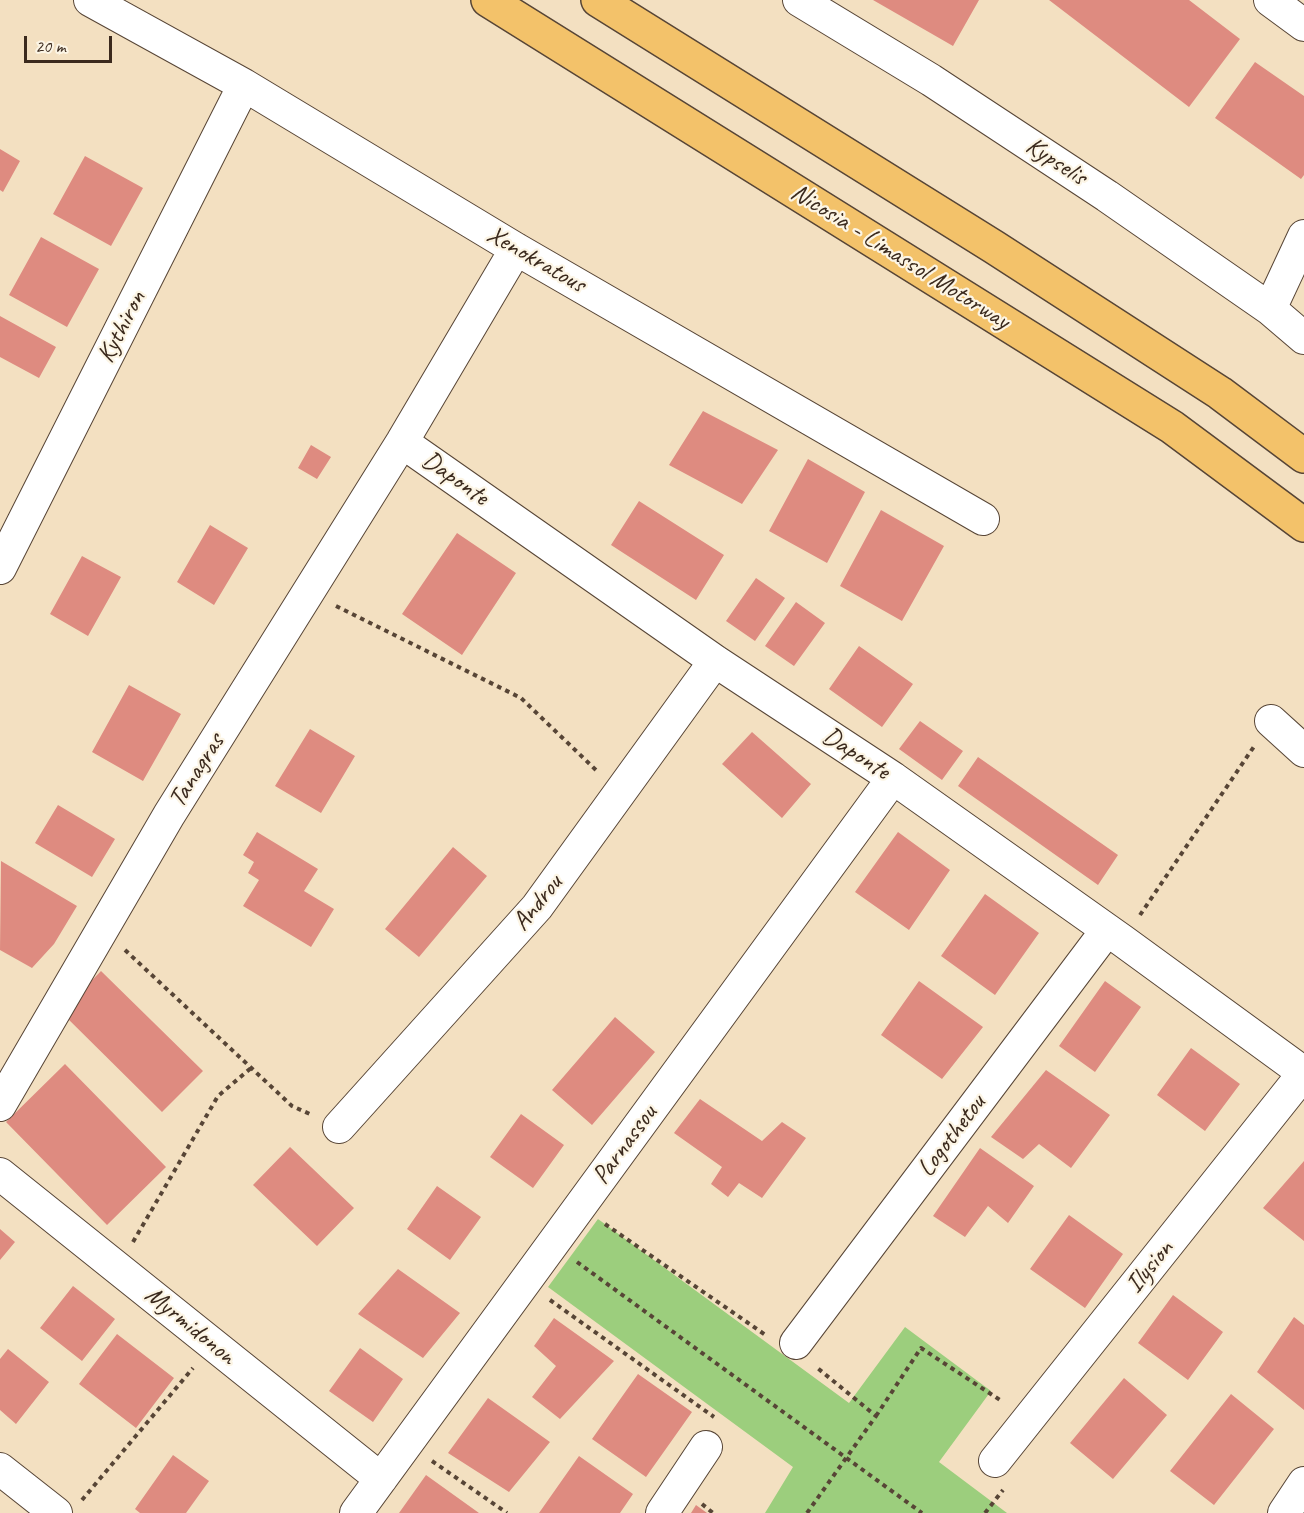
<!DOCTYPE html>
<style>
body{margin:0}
#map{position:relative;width:1304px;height:1513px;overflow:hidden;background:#f3e0c1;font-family:Caveat,sans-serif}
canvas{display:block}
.scale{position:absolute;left:24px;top:36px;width:88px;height:27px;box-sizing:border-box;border:3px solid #3b2a1e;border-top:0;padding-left:8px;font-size:18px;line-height:21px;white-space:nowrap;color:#3b2a1e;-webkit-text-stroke:4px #fcf5e5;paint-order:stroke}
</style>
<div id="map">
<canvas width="1304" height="1513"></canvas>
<div class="scale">20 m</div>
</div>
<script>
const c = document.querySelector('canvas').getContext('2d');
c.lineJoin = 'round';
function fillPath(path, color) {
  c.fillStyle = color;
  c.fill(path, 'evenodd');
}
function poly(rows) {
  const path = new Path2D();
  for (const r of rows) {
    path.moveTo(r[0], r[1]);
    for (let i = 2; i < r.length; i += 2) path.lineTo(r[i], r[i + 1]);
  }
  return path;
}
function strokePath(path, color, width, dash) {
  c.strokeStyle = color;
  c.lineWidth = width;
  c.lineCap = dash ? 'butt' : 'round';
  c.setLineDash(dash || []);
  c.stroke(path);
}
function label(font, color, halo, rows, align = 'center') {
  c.font = font + ' Caveat,sans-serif';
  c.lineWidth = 4.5;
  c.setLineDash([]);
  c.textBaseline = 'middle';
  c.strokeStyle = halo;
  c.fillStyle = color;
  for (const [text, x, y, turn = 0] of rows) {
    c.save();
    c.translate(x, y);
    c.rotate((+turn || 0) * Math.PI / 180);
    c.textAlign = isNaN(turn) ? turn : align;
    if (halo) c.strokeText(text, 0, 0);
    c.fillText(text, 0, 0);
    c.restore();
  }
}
fillPath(poly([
 [598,1219,849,1403,905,1327,991,1391,939,1462,1007,1513,765,1513,793,1467,548,1287]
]), '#9cce7d');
fillPath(poly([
 [873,0,979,0,953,46],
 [1049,0,1189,0,1240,39,1189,107],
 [1255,62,1304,96,1304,175,1301,179,1215,118],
 [0,149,20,161,3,192,0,190],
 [85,156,143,188,111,246,53,214],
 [41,237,99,269,67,327,9,295],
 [0,316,56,347,39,378,0,357],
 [703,411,778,450,742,504,669,465],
 [311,445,331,457,317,479,298,468],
 [808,459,865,492,827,563,769,531],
 [639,501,724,555,696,600,611,545],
 [881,510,944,546,902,621,840,586],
 [210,525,248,548,214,605,177,582],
 [457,533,516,573,462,655,402,614],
 [82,556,121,577,88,636,50,614],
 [756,578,785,598,755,641,726,621],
 [796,602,825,623,794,666,765,646],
 [859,646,913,684,882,727,829,689],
 [129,685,181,714,143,781,92,752],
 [920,721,963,751,942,780,899,749],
 [310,729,355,756,321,813,275,786],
 [752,732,811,784,782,818,722,764],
 [978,757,1118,855,1098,885,958,786],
 [58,805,115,839,92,877,35,843],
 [257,832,318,869,304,891,334,909,311,947,243,906,259,880,248,873,254,862,243,855],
 [898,832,950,870,909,930,855,892],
 [453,847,487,876,419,957,385,929],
 [1,861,77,906,54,944,32,968,0,950],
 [985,894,1039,933,995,995,941,956],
 [101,971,203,1071,162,1112,61,1012],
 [919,981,983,1027,942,1079,881,1035],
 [1105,981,1141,1007,1095,1072,1059,1046],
 [615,1017,655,1052,592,1125,552,1090],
 [1191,1048,1240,1084,1205,1131,1157,1095],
 [65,1064,166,1167,107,1225,6,1122],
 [1046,1070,1110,1115,1071,1168,1039,1144,1023,1159,991,1137],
 [700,1099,762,1141,782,1122,806,1138,762,1198,739,1183,728,1197,711,1184,722,1167,674,1133],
 [521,1114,564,1145,533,1188,490,1157],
 [290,1147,354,1208,317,1246,253,1185],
 [980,1148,1034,1186,1008,1223,988,1206,965,1237,933,1216],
 [1304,1161,1304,1241,1263,1208],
 [437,1186,481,1217,450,1260,407,1229],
 [1069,1215,1123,1254,1085,1308,1030,1269],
 [0,1229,15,1242,0,1260],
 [398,1269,460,1313,423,1358,358,1314],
 [73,1286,115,1319,82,1361,40,1328],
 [1173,1295,1223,1332,1188,1380,1138,1343],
 [1294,1317,1304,1325,1304,1410,1257,1372],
 [554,1318,614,1361,560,1419,532,1397,556,1366,534,1346],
 [117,1334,174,1378,136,1428,79,1384],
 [360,1348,403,1379,373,1422,329,1391],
 [8,1349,49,1382,16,1424,0,1410,0,1359],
 [638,1374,692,1412,646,1477,592,1439],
 [1124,1378,1167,1415,1113,1479,1070,1443],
 [1231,1394,1274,1429,1214,1505,1170,1471],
 [488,1398,550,1442,509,1492,448,1453],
 [173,1455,209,1481,186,1513,140,1513,135,1509],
 [579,1456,633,1494,620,1513,539,1513],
 [426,1475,479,1513,399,1513],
 [696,1505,707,1513,691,1513]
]), '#de8b80');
const street = poly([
 [90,0,244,85,516,249,983,519],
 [799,0,931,80,1107,196,1270,309,1304,338],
 [1270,0,1304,25],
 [1270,309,1304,236],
 [402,442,715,661,893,778,1123,941,1304,1073,995,1461],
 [0,568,244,85],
 [1271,721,1304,751],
 [0,1105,169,815,402,442,516,249],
 [339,1127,537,907,715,661],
 [0,1174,381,1479],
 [796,1343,1107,930],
 [0,1469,56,1513],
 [356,1513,893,778],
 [662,1513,706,1447],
 [1284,1513,1304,1483]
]);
const highway = poly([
 [488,0,1172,427,1304,525],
 [598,0,994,247,1220,393,1304,456]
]);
strokePath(street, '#574536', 34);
strokePath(highway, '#574536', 36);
strokePath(poly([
 [336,606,521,698,598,772],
 [1140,915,1255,745],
 [125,950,292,1106,312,1115],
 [605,1224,767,1336],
 [133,1242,218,1096,251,1068],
 [577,1262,922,1513],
 [550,1300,714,1417],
 [876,1416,921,1348,1003,1402],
 [432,1461,507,1513],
 [82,1500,193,1368],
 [702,1504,713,1513],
 [807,1513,876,1416,815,1366],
 [985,1513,1003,1490]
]), '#574536', 4, [4.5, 4.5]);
strokePath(street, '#fff', 32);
strokePath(highway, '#f3c26a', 33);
label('26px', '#3b2a1e', '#fcf5e5', [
 ["Kypselis",1056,162,33],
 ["Nicosia - Limassol Motorway",900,257,32],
 ["Xenokratous",536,260,30],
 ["Kythiron",122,327,-63],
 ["Daponte",455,479,35],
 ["Daponte",856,754,33],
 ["Tanagras",197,771,-58],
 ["Androu",538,903,-51],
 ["Logothetou",952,1136,-53],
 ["Parnassou",625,1145,-54],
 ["Ilysion",1150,1267,-51],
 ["Myrmidonon",190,1326,39]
]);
</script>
